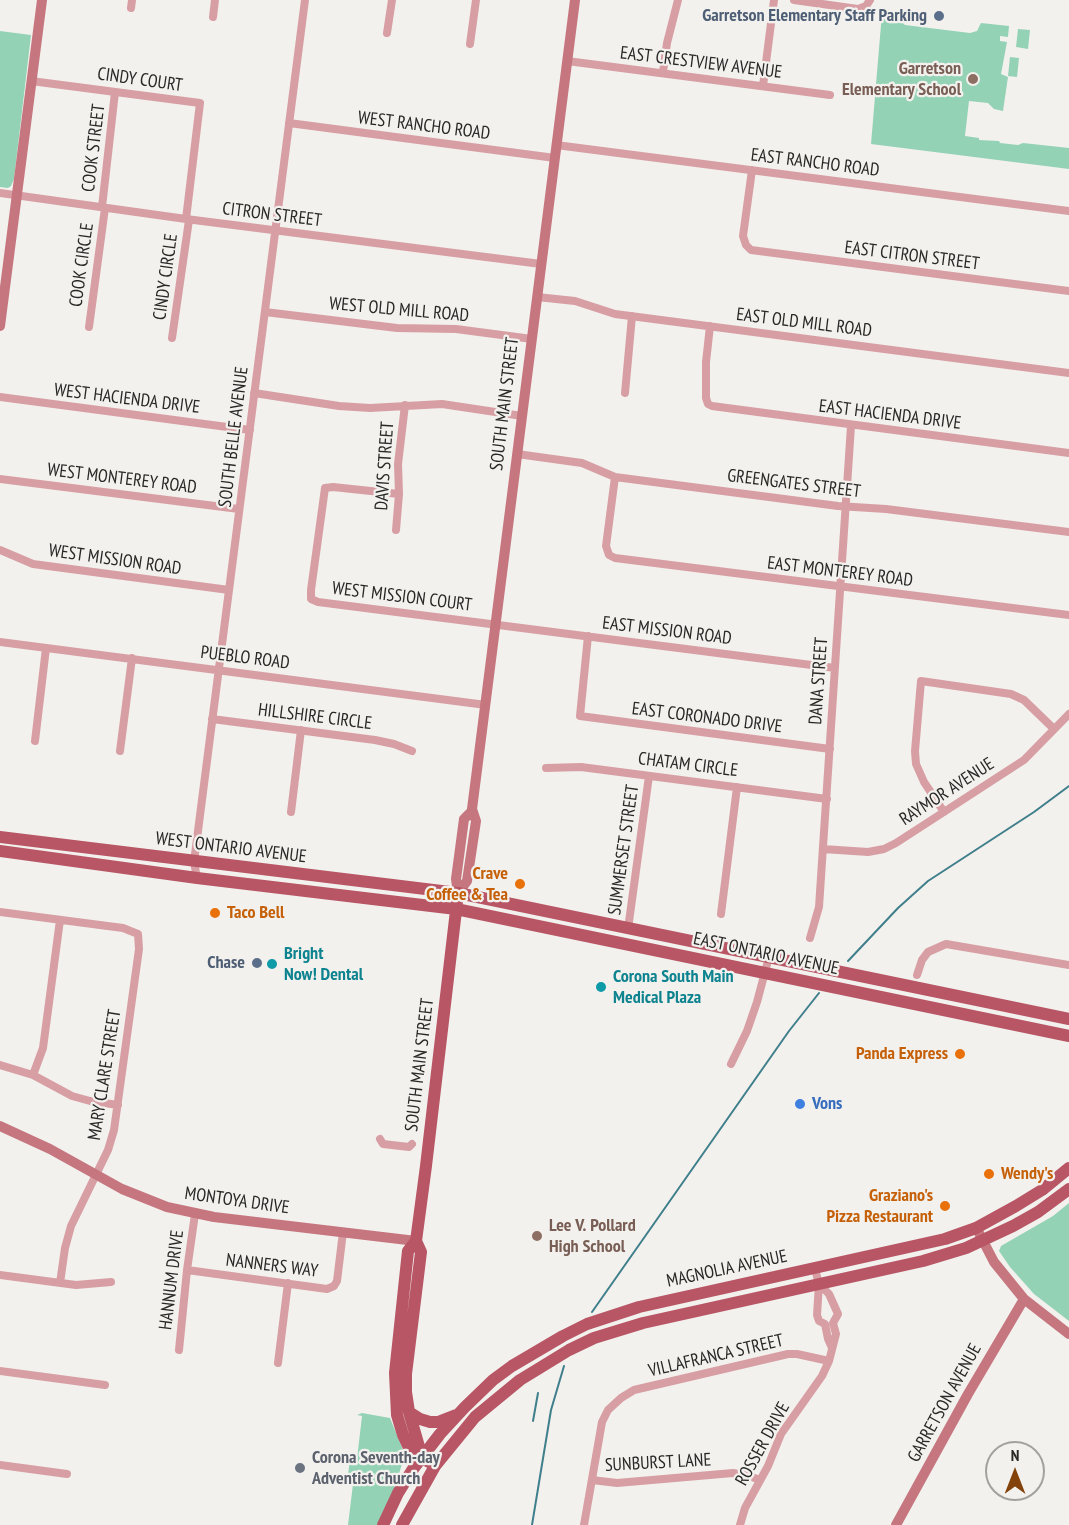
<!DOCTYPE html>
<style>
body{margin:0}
#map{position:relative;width:1069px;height:1525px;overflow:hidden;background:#f3f1ee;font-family:"PT Sans Narrow",sans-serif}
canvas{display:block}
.north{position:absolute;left:985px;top:1441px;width:60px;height:60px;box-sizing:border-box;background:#f3f1ee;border:2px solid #a2a19e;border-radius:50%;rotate:0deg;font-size:16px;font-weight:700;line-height:24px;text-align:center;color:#282827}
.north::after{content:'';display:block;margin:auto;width:21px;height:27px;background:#83420a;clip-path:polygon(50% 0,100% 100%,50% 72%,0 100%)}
</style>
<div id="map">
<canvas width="1069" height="1525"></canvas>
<div class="north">N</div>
</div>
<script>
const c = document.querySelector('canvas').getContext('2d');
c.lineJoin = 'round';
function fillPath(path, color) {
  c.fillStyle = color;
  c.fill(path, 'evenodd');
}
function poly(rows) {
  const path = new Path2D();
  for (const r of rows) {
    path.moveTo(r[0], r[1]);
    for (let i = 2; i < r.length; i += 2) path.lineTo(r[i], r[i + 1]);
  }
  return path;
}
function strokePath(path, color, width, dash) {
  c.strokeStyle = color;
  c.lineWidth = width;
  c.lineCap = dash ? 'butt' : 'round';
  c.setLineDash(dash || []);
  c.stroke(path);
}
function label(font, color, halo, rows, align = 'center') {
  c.font = font + ' "PT Sans Narrow",sans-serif';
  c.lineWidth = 4.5;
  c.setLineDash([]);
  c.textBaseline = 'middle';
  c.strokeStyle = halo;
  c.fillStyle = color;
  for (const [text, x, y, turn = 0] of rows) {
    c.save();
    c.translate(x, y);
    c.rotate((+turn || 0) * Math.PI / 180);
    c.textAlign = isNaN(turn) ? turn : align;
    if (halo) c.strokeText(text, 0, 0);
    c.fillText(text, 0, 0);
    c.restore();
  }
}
fillPath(poly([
 [882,13,894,14,905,25,970,33,977,31,981,23,1009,26,1008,37,1000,36,1000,41,1007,42,1001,74,1008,77,1003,111,994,109,988,103,969,101,965,136,979,138,979,140,999,141,1000,143,1018,145,1023,143,1069,148,1069,169,871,144],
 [1018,29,1030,30,1028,49,1016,47],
 [0,31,31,35,14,179,11,186,8,188,0,187],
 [1010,57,1019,58,1017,77,1008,76],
 [1069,1203,1069,1321,1034,1294,1010,1267,999,1251,1001,1246,1053,1216],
 [362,1413,390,1418,405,1455,394,1489,378,1525,348,1525,353,1484,347,1483,350,1459,357,1459,362,1416,357,1415]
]), '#94d2b5');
strokePath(poly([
 [848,961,898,908,928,881,1034,812,1069,786],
 [592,1312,789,1031,819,993],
 [533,1421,538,1393],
 [532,1525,551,1410,564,1366]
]), '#3f7f8b', 2);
strokePath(poly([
 [794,0,858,9,866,6,870,0],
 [131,8,132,0],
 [213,17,215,0],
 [387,33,392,0],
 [470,44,476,0],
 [567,61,830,95],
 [663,72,667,43,678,0],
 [31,81,200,103,186,219],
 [763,86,774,0],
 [289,123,555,158],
 [556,145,1069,211],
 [752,170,743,236,746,245,751,250,1069,291],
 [0,193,186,219,541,264],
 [102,207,115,92],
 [537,297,575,301,615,314,1069,373],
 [265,312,397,328,456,329,532,339],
 [710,326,706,362,706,398,708,404,712,406,1069,453],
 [89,327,105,208],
 [172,338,189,220],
 [254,393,339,406,370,408,442,404,522,416],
 [625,393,632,316],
 [0,397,250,430],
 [517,454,582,463,615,477,838,506,886,509,1069,532],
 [615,477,606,546,609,555,615,558,1069,615],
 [0,479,239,509],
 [399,494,333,487,325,488,311,590,311,599,318,602,835,668],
 [396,530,399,494,398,464,405,405],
 [0,550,33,564,229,590],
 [588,636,580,716,830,749],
 [0,642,486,705],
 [212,719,375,740,394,744,412,751],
 [35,741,46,648],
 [120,751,132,658],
 [546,768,581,767,827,799],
 [291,812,301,730],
 [944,812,924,782,916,764,915,751,921,681,1011,694,1024,700,1054,729],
 [823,849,868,852,884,849,896,843,1024,760,1069,714],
 [197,878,194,862,305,0],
 [0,912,123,928,138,934,139,949,114,1130,108,1150,71,1226,65,1248,60,1283],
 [721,914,737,787],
 [628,929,649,776],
 [810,938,819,907,851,426],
 [917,975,922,960,928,952,946,944,1069,965],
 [731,1064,747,1031,757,1002,769,957],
 [0,1065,33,1075,72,1096,90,1101,118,1105],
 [33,1075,43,1048,60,920],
 [380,1139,383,1144,409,1147,412,1144],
 [815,1269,819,1284,817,1315,819,1321,825,1324,828,1339,832,1348],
 [187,1270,327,1289,334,1286,337,1281,343,1232],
 [0,1275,76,1285,111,1282],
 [179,1350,187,1270,195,1214],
 [278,1363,288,1283],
 [0,1371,105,1385],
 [0,1465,67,1474],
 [592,1480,617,1483,733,1473,749,1476,760,1480],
 [584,1525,602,1422,608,1410,621,1398,634,1390,788,1354,797,1354,829,1361],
 [740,1525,745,1508,768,1466,781,1434,822,1376,829,1361,836,1334,833,1323,838,1314,829,1294,819,1284]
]), '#d79fa4', 8);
strokePath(poly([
 [0,326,42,0],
 [458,893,467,881,476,821,472,809,575,0],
 [458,893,456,879,464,819,471,812],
 [0,1126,50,1149,122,1189,167,1207,214,1217,416,1241],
 [979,1233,994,1262,1024,1299,1069,1334],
 [896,1525,968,1394,1024,1299]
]), '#c6767f', 10);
strokePath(poly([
 [0,837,458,893,1069,1019],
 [0,851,197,878,456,909,1069,1036],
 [416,1241,421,1252,406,1374,406,1392,409,1412,422,1457],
 [409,1412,420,1419,430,1422,438,1422,456,1415],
 [429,1462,411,1452,403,1435,397,1415,395,1373,408,1251,416,1241,426,1166,457,902],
 [383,1525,398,1493,413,1469,440,1434,465,1407,493,1380,512,1366,563,1336,587,1324,639,1307,945,1239,976,1228,1016,1206,1042,1190,1069,1168],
 [402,1525,435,1466,475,1417,520,1380,569,1350,594,1338,643,1323,923,1261,966,1248,1013,1226,1038,1212,1069,1189]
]), '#b85665', 12);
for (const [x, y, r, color] of [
 [939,16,6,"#5c6f8a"],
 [973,79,6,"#8d6e63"],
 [520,884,6,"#e8710a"],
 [215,913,6,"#e8710a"],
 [257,963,6,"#5c6f8a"],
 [272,964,6,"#0f9aa8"],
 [601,987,6,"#0f9aa8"],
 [960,1054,6,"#e8710a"],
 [800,1104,6,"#3f7fe0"],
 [989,1174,6,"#e8710a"],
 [945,1206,6,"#e8710a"],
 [537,1236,6,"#8d6e63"],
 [300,1468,6,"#6b7280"]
]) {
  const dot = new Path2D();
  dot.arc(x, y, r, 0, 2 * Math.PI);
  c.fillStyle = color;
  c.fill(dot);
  strokePath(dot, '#f3f1ee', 2);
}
label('bold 18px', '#4e5e75', '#f3f1ee', [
 ["Garretson Elementary Staff Parking",927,16],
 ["Chase",245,963]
], 'right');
label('18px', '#282827', '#f3f1ee', [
 ["EAST CRESTVIEW AVENUE",701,63,7],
 ["CINDY COURT",140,80,8],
 ["WEST RANCHO ROAD",424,126,7],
 ["COOK STREET",94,148,-83],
 ["EAST RANCHO ROAD",815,163,7],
 ["CITRON STREET",272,215,7],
 ["EAST CITRON STREET",912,256,7],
 ["COOK CIRCLE",82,265,-82],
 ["CINDY CIRCLE",166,277,-82],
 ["WEST OLD MILL ROAD",399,310,5],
 ["EAST OLD MILL ROAD",804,323,7],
 ["WEST HACIENDA DRIVE",127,399,7],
 ["SOUTH MAIN STREET",505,404,-83],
 ["EAST HACIENDA DRIVE",890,415,7],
 ["SOUTH BELLE AVENUE",234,437,-83],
 ["DAVIS STREET",385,466,-86],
 ["WEST MONTEREY ROAD",122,479,7],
 ["GREENGATES STREET",794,484,7],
 ["WEST MISSION ROAD",115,560,8],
 ["EAST MONTEREY ROAD",840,572,7],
 ["WEST MISSION COURT",402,597,7],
 ["EAST MISSION ROAD",667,631,7],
 ["PUEBLO ROAD",245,658,7],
 ["DANA STREET",819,681,-86],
 ["HILLSHIRE CIRCLE",315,717,7],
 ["EAST CORONADO DRIVE",707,718,7],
 ["CHATAM CIRCLE",688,765,7],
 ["RAYMOR AVENUE",947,792,-33],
 ["WEST ONTARIO AVENUE",231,848,7],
 ["SUMMERSET STREET",624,850,-82],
 ["EAST ONTARIO AVENUE",766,954,12],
 ["SOUTH MAIN STREET",420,1065,-83],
 ["MARY CLARE STREET",105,1075,-81],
 ["MONTOYA DRIVE",237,1201,8],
 ["NANNERS WAY",272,1266,7],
 ["MAGNOLIA AVENUE",727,1269,-12],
 ["HANNUM DRIVE",172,1280,-83],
 ["VILLAFRANCA STREET",716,1356,-13],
 ["GARRETSON AVENUE",945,1403,-61],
 ["ROSSER DRIVE",763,1444,-61],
 ["SUNBURST LANE",658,1463,-3]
]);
label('bold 18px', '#785e54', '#f3f1ee', [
 ["Garretson",961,69],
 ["Elementary School",961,90],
 ["Lee V. Pollard",549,1226,"left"],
 ["High School",549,1247,"left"]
], 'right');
label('bold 18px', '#c56008', '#f3f1ee', [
 ["Crave",508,874],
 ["Coffee & Tea",508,895],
 ["Taco Bell",227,913,"left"],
 ["Panda Express",948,1054],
 ["Wendy's",1001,1174,"left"],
 ["Graziano's",933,1196],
 ["Pizza Restaurant",933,1217]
], 'right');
label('bold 18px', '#0d838f', '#f3f1ee', [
 ["Bright",284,954],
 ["Now! Dental",284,975],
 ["Corona South Main",613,977],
 ["Medical Plaza",613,998]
], 'left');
label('bold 18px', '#366cbe', '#f3f1ee', [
 ["Vons",812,1104]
], 'left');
label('bold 18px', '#5b616d', '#f3f1ee', [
 ["Corona Seventh-day",312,1458],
 ["Adventist Church",312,1479]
], 'left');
</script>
